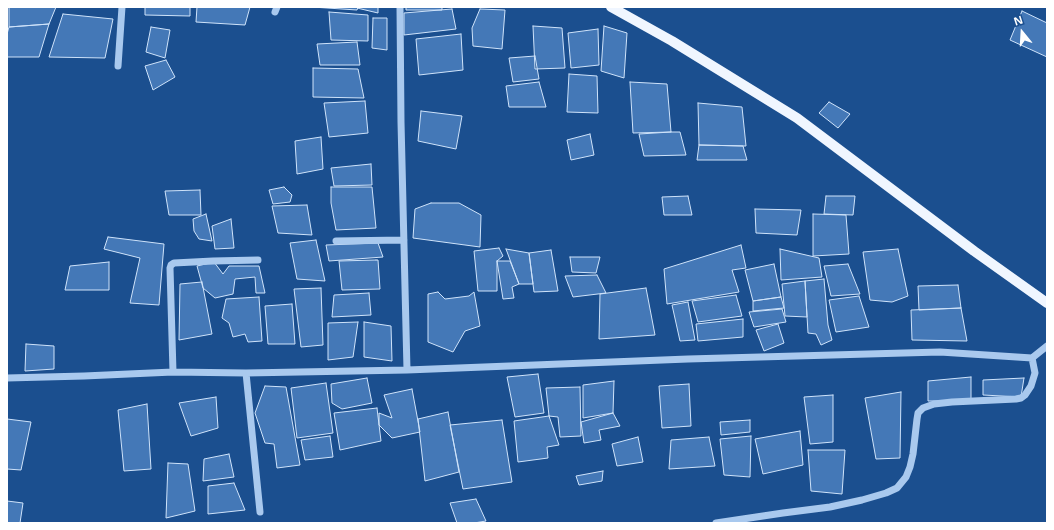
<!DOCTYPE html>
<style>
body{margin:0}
#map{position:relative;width:1054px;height:530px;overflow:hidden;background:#1b4f8f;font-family:"Open Sans",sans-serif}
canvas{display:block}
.frame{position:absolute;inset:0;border:8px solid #fff;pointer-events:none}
.north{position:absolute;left:1002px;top:12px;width:40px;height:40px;-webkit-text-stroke:3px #1b4f8f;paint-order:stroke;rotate:342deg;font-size:11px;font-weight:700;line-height:16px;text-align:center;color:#fff}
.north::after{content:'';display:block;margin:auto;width:14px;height:18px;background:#fff;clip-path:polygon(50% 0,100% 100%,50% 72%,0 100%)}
</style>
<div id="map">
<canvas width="1054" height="530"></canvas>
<div class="frame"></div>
<div class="north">N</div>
</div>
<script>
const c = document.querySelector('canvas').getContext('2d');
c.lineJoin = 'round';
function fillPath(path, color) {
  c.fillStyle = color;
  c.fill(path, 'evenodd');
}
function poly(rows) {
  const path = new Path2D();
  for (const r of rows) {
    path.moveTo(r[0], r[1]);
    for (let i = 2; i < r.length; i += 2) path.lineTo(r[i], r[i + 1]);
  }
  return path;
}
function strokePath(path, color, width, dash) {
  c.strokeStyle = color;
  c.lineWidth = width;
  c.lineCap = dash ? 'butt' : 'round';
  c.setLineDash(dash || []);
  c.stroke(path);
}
const building = poly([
 [9,7,56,7,49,24,9,27,9,7],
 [145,7,190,7,190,16,145,15,145,7],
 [197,7,250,7,245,25,196,22,197,7],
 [312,7,358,7,357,10,312,7],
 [358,7,378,7,378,13,357,8,358,7],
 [406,7,442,7,442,10,406,10,406,7],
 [452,9,456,29,404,35,404,13,452,9],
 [480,9,505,10,502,49,473,46,472,28,480,9],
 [1022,11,1047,23,1047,57,1010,40,1022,11],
 [329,12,368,15,368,41,331,40,329,12],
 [63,14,113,19,105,58,49,57,63,14],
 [373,18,387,18,387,50,372,48,373,18],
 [49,24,39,57,7,57,7,34,9,27,49,24],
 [533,26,562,28,565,68,535,69,533,26],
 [604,26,627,33,624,78,601,71,604,26],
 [151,27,170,30,165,58,146,52,151,27],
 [598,29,599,65,571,68,568,33,598,29],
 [461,34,463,70,419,75,416,39,461,34],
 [357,42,360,65,320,65,317,44,357,42],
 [535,56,539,79,513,82,509,58,535,56],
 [166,60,175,77,153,90,145,66,166,60],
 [313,68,358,69,364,98,313,97,313,68],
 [569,74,597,76,598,113,567,112,569,74],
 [539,82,546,107,509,107,506,86,539,82],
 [630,82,667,84,671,132,633,133,630,82],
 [365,101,368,133,329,137,324,103,365,101],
 [829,102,850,114,838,128,819,113,829,102],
 [698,103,742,107,746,146,699,145,698,103],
 [421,111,462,116,456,149,418,141,421,111],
 [671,132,680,132,686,155,644,156,639,134,671,132],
 [590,134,594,155,571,160,567,140,590,134],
 [321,137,323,169,297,174,295,141,321,137],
 [699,145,743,146,747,160,697,160,699,145],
 [371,164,372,185,334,186,331,168,371,164],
 [284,187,292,195,290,202,273,204,269,190,284,187],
 [331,187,372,187,376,228,336,230,331,203,331,187],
 [200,190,201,215,169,215,165,191,200,190],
 [688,196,692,215,664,215,662,197,688,196],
 [826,196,855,196,853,215,824,214,826,196],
 [431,203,459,203,481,215,480,247,413,238,415,209,431,203],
 [307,205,312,235,278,233,272,206,307,205],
 [755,209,801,210,797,235,756,233,755,209],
 [206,214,212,241,199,239,194,231,193,219,206,214],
 [813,214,846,215,849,254,813,256,813,214],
 [231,219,234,248,215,249,212,226,231,219],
 [108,237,164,244,159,305,130,303,140,258,104,249,108,237],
 [316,240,325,281,297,279,290,243,316,240],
 [378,243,383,257,329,261,326,245,378,243],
 [741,245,746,268,732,270,739,292,667,304,664,269,741,245],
 [499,248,503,256,497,261,497,291,478,291,474,251,499,248],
 [506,249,529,253,533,284,519,284,506,249],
 [780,249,819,258,822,277,781,280,780,249],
 [898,249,908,296,892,302,870,300,863,252,898,249],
 [551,250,558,291,534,292,529,253,551,250],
 [570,257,600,257,596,273,572,272,570,257],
 [376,260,378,260,380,289,342,290,339,261,376,260],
 [497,261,510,261,519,284,512,287,514,298,503,299,497,261],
 [109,262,109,290,65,290,70,266,109,262],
 [214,262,223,274,229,266,259,266,265,293,256,293,255,277,235,279,233,294,215,298,203,288,197,266,214,262],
 [774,264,781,297,753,301,745,270,774,264],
 [848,264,860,294,831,296,824,266,848,264],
 [597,275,606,293,573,297,565,276,597,275],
 [824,279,828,325,832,340,821,345,816,334,808,333,805,281,824,279],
 [805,281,807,317,785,316,782,284,805,281],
 [202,282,212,334,179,340,180,284,202,282],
 [958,285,961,308,919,310,918,286,958,285],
 [321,288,323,345,301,347,294,289,321,288],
 [646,288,655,335,599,339,600,294,646,288],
 [438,292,445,299,469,296,474,292,480,326,465,331,453,352,428,342,428,294,438,292],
 [369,293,371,315,332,317,334,295,369,293],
 [736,295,742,316,698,322,692,301,736,295],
 [859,296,869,327,836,332,829,300,859,296],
 [259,297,262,341,248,342,245,334,233,337,229,323,222,318,226,299,259,297],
 [781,297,784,308,753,311,753,301,781,297],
 [688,302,695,340,680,341,672,305,688,302],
 [292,304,295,344,268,344,265,306,292,304],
 [961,308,967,341,912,340,911,310,961,308],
 [782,309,786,322,754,327,749,312,782,309],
 [743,319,743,337,698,341,696,324,743,319],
 [358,322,353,357,328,360,328,323,358,322],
 [364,322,391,326,392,361,364,357,364,322],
 [778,324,784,343,764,351,756,330,778,324],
 [26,344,54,346,54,369,25,371,26,344],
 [538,374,544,413,515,417,507,377,538,374],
 [971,377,971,401,928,401,928,381,971,377],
 [367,378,372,403,342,409,332,403,331,384,367,378],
 [1024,378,1021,397,983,395,983,380,1024,378],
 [614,381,613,413,583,418,583,385,614,381],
 [326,383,333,433,297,438,291,388,326,383],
 [689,384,691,426,662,428,659,386,689,384],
 [265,386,286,387,300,465,277,468,274,444,265,443,255,413,265,386],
 [580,387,581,436,560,437,558,417,549,416,546,388,580,387],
 [412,389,420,432,392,438,379,425,379,413,392,418,384,395,412,389],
 [901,392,900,458,876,459,865,398,901,392],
 [833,395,833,442,810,444,804,397,833,395],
 [216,397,218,428,191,436,179,403,216,397],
 [147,404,151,469,124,471,118,410,147,404],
 [377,408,381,441,340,450,334,413,377,408],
 [448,412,459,472,425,481,418,419,448,412],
 [613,413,620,426,599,430,601,440,584,443,581,422,613,413],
 [549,416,559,445,547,447,548,458,518,462,514,421,549,416],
 [7,419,31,422,21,470,7,469,7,419],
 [502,420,512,482,463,489,450,425,502,420],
 [750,420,750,432,721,435,720,422,750,420],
 [800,431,803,465,763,474,755,439,800,431],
 [330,436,333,457,305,460,301,440,330,436],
 [751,436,750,477,724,475,720,439,751,436],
 [638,437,643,462,617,466,612,444,638,437],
 [709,437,715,466,669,469,671,440,709,437],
 [808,450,845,450,842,494,811,491,808,450],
 [229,454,234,477,203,481,204,459,229,454],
 [168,463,188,464,195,511,166,518,168,463],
 [603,471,602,481,579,485,576,476,603,471],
 [234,483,245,510,208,514,208,486,234,483],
 [476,499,486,521,474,523,457,523,450,503,476,499],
 [7,501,23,503,20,523,7,523,7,501]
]);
fillPath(building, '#4478b7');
strokePath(building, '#cfe3fa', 1);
strokePath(poly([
 [400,7,401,122,407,370],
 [275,12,277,7],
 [118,66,122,7],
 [336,241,404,240],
 [173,372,170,268,171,265,174,263,213,261,258,260],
 [246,373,260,512],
 [7,378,84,376,173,372,246,373,407,370,688,359,940,352,1032,358,1047,346],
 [716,523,783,513,830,507,862,500,886,493,897,488,906,477,910,467,913,454,917,419,918,413,923,408,934,404,952,402,1016,399,1021,398,1025,395,1031,386,1035,373,1032,358]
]), '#a9c9ee', 7);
strokePath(poly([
 [611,7,672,41,797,118,974,251,1047,303]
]), '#f0f6ff', 10);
</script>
